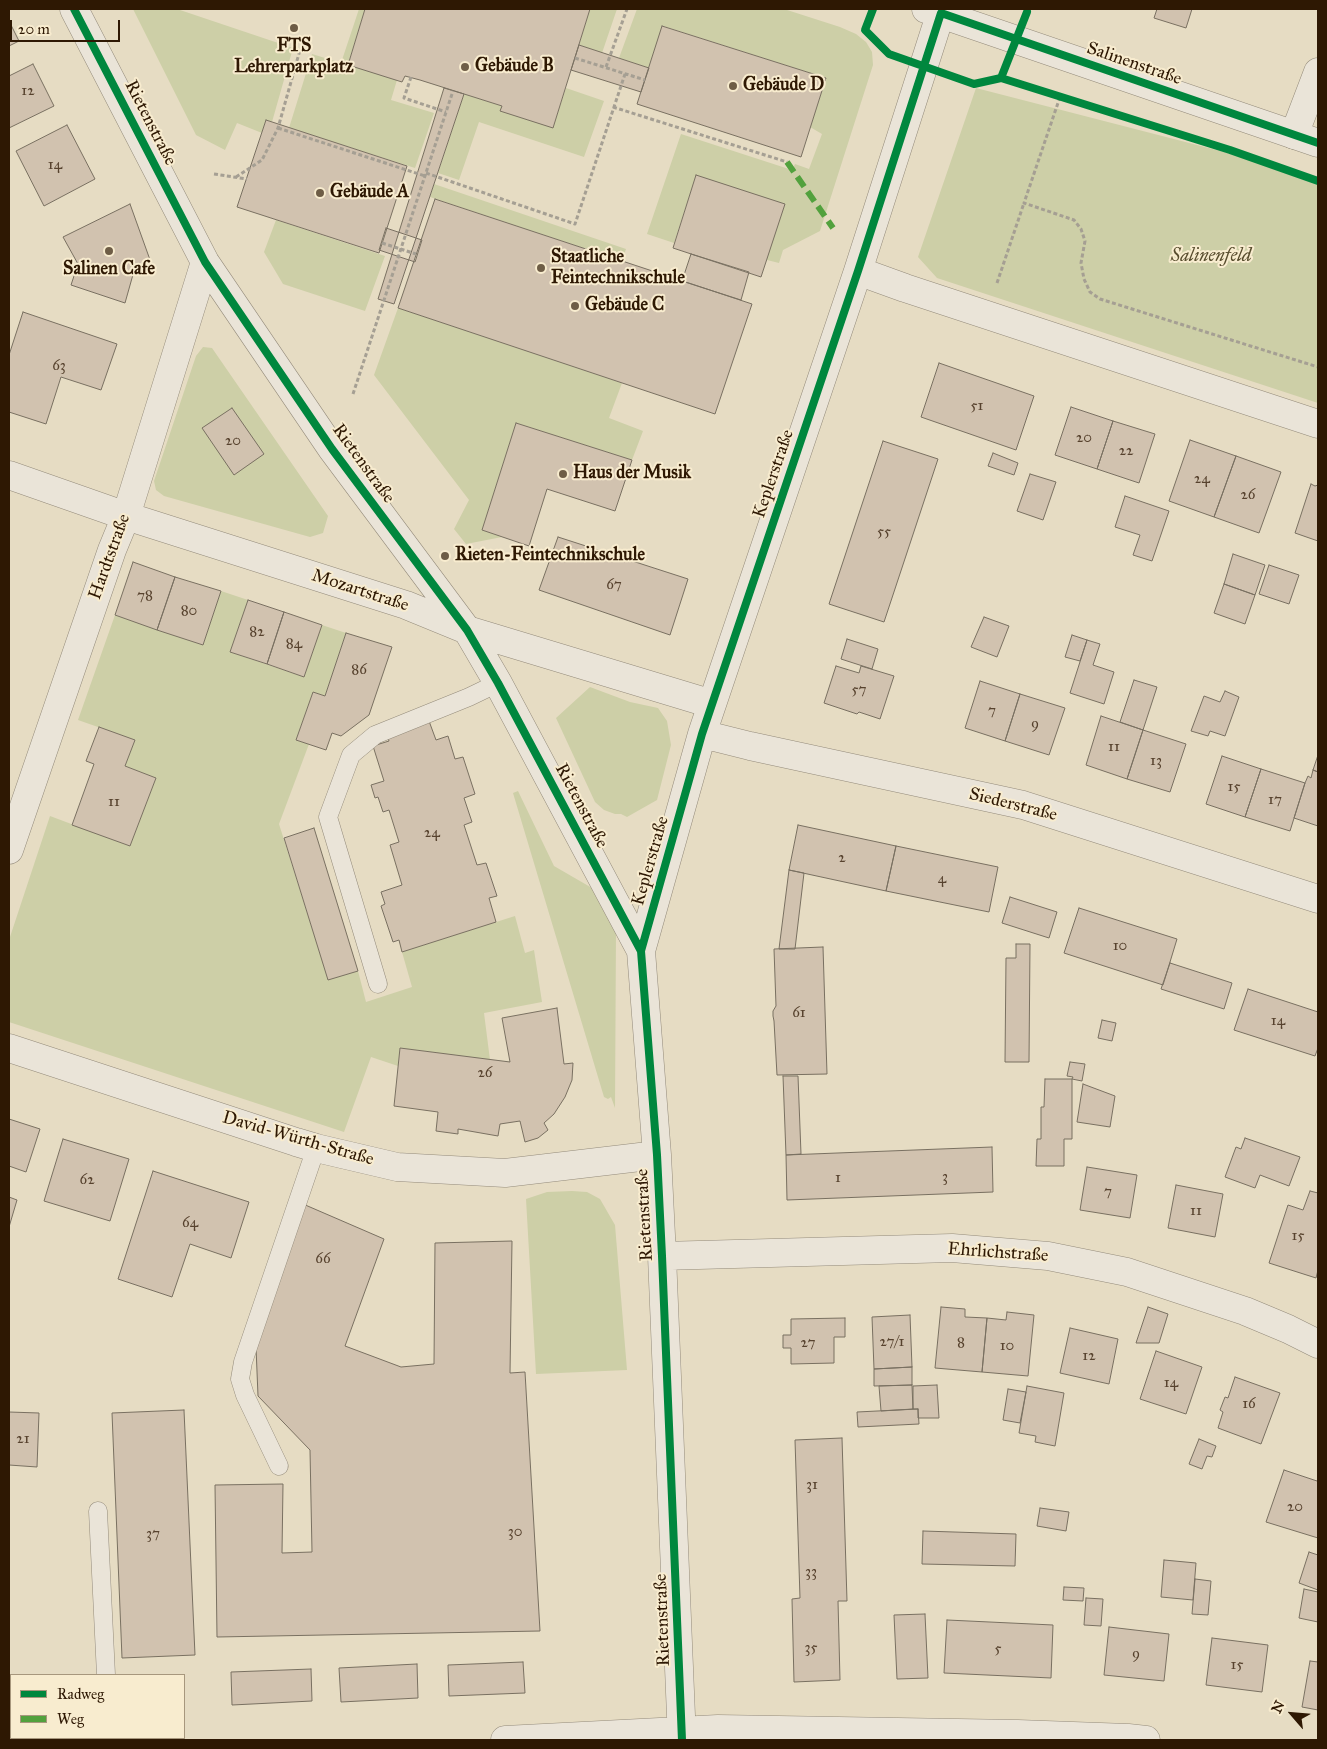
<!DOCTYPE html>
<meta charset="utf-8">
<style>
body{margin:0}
#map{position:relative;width:1327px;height:1749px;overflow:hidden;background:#e6dcc3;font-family:"IM FELL Great Primer",serif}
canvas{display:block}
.frame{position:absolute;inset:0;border:10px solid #2e1803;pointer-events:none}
.legend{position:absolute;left:10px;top:1674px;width:175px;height:65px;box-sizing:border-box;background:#f8eccf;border:1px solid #a7977d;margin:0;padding:6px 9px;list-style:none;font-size:15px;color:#2e1803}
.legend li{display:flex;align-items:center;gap:10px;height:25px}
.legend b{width:25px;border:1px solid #a7977d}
.north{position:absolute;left:1267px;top:1689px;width:50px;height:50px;-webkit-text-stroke:4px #f8eccf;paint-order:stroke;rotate:297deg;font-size:14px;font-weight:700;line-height:20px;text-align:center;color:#2e1803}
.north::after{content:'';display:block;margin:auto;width:18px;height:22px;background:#2e1803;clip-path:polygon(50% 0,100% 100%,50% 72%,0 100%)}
.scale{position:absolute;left:10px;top:20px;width:110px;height:22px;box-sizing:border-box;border:2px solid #2e1803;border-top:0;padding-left:6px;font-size:15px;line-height:18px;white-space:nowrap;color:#2e1803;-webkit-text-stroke:4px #f8eccf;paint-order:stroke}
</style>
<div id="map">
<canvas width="1327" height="1749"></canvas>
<div class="frame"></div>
<ul class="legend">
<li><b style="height:6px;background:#00873e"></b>Radweg</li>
<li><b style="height:6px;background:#52a13d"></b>Weg</li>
</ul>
<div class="north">N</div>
<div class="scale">20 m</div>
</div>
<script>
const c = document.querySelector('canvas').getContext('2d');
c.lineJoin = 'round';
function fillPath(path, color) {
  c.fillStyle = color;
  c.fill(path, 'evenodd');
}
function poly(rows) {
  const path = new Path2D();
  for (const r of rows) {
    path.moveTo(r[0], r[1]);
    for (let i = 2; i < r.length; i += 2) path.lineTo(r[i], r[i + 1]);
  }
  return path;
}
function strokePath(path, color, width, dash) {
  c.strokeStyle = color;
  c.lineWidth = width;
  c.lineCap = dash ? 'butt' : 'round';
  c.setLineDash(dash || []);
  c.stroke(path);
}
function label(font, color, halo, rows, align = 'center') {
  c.font = font + ' "IM FELL Great Primer",serif';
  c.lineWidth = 4;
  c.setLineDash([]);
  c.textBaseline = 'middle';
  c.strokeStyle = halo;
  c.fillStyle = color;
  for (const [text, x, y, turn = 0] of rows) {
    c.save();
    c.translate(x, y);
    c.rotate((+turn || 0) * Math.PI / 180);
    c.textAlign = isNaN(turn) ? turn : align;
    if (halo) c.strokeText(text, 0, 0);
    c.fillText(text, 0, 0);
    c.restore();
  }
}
fillPath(poly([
 [133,9,177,9,293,48,272,122,266,120,262,133,237,123,225,150,196,135],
 [359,9,365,9,348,64,397,80,391,100,434,113,415,168,289,128,312,54,341,63],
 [590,9,617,9,602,53,579,45],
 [637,9,784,9,840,27,856,34,866,42,872,52,873,65,820,231,783,250,779,263,767,260,696,176,674,243,647,234,681,134,792,170,795,164,809,169,822,134,810,127,826,78,663,26,649,68,619,58],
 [566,88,604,101,584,157,479,122,459,180,438,173,464,94,502,106,501,111,553,127],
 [976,88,1263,162,1318,181,1318,403,937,278,918,257],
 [434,184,626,249,622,261,430,197],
 [276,220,385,256,365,311,283,284,264,252],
 [398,308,622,383,609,418,643,431,632,460,516,423,482,530,502,537,466,544,454,529,469,500,374,375],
 [203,347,212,348,328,516,323,533,310,537,164,496,156,490,154,481,196,356],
 [221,591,248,600,230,652,304,677,322,625,346,633,325,696,313,692,296,740,309,744,279,824,328,979,358,971,366,1002,412,987,402,952,515,916,525,953,534,950,542,1002,484,1013,490,1060,400,1048,398,1066,371,1057,344,1132,9,1022,9,940,50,816,130,846,156,778,125,766,135,740,78,720,115,615,203,645],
 [590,687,630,702,658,708,667,721,671,745,657,800,627,817,621,814,615,814,604,810,595,802,556,718],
 [518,791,554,866,592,888,616,930,615,1108,611,1097,608,1099,604,1097,513,793],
 [572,1191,587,1192,600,1199,615,1225,627,1370,536,1374,526,1199,547,1192]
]), '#cdcfa7');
const building = poly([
 [365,9,590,9,553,128,500,111,502,106,420,80,405,76,402,82,348,65,365,9],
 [1157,9,1192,9,1186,28,1154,18,1157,9],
 [9,21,19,41,9,46,9,21],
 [662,26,826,78,801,157,637,104,662,26],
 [579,45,649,68,641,92,571,70,579,45],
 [33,64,54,106,9,128,9,76,33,64],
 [444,88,464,94,394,304,378,299,444,88],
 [266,120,407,166,379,253,237,207,266,120],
 [67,125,95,179,44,206,16,151,67,125],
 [696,175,785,204,761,277,673,248,696,175],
 [435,199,752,304,715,414,398,308,435,199],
 [130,204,154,271,134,271,125,303,71,285,78,264,63,237,130,204],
 [386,228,422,240,415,262,379,250,386,228],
 [691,254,749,272,741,300,682,281,691,254],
 [23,312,117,344,101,390,61,377,46,424,9,412,9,355,23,312],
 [939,363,1034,396,1016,450,921,417,939,363],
 [1071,407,1113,421,1097,469,1055,455,1071,407],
 [232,408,264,454,234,475,202,428,232,408],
 [1113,421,1155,434,1139,483,1097,469,1113,421],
 [516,423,632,460,615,511,547,489,529,546,482,530,516,423],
 [1190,440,1236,456,1214,517,1169,501,1190,440],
 [883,441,938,459,884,622,829,604,883,441],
 [993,453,1018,463,1014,475,988,466,993,453],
 [1236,456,1281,472,1259,533,1214,517,1236,456],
 [1030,474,1056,482,1043,520,1017,511,1030,474],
 [1311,484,1315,486,1318,485,1318,541,1295,533,1311,484],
 [1125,496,1169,511,1152,561,1133,555,1140,535,1115,527,1125,496],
 [558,537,688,579,670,635,539,590,558,537],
 [1233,554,1265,565,1255,595,1224,584,1233,554],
 [133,562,175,577,157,630,115,615,133,562],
 [1269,565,1299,575,1289,604,1259,594,1269,565],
 [175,577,221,591,203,645,157,630,175,577],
 [1224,584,1255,595,1245,624,1214,613,1224,584],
 [248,600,284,612,267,664,230,652,248,600],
 [284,612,322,625,304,677,267,664,284,612],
 [984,617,1009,626,997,657,971,647,984,617],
 [346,633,392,647,369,715,341,736,332,733,326,750,296,740,313,692,325,696,346,633],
 [1072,635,1087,640,1080,661,1065,657,1072,635],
 [847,639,878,649,872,669,841,659,847,639],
 [1087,640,1100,644,1093,665,1114,672,1104,704,1070,693,1087,640],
 [836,666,859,673,861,666,894,676,880,719,859,712,857,714,824,703,836,666],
 [1134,680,1157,687,1143,730,1120,722,1134,680],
 [980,681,1020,694,1005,741,965,728,980,681],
 [1225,691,1239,697,1225,736,1210,731,1208,736,1191,731,1204,696,1220,702,1225,691],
 [1020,694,1065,708,1049,755,1005,741,1020,694],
 [1101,716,1143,730,1127,779,1086,765,1101,716],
 [429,721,436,740,448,736,455,759,463,757,475,794,464,798,472,822,464,825,477,865,486,863,497,896,489,898,496,922,402,952,399,940,393,942,381,906,385,904,381,892,402,885,390,845,399,842,389,810,383,812,378,797,375,798,371,785,384,781,373,746,389,741,387,735,429,721],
 [99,727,135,740,125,766,156,778,130,846,72,825,94,764,86,761,99,727],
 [1143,730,1186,744,1170,792,1127,779,1143,730],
 [1318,755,1318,772,1313,770,1318,755],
 [1222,756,1261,769,1245,817,1206,804,1222,756],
 [1261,769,1305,783,1290,831,1245,817,1261,769],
 [1313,770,1318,772,1318,826,1294,818,1305,783,1308,776,1311,778,1313,770],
 [798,825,896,846,886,891,789,870,798,825],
 [314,828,358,971,328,980,284,838,314,828],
 [896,846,998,867,989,912,886,891,896,846],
 [789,870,804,873,795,949,779,949,789,870],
 [1010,897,1057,912,1049,938,1002,923,1010,897],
 [1079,908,1177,939,1163,985,1064,953,1079,908],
 [1016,944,1030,944,1029,1062,1005,1062,1006,958,1016,958,1016,944],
 [823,947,827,1074,777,1075,774,1021,773,1016,773,1011,776,1006,774,949,823,947],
 [1170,963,1232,983,1224,1009,1161,989,1170,963],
 [1248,989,1318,1012,1318,1048,1315,1056,1234,1030,1248,989],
 [557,1008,564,1064,573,1063,572,1080,565,1097,554,1114,544,1123,548,1130,538,1138,525,1142,520,1121,500,1124,498,1136,458,1129,458,1134,436,1131,438,1112,394,1106,400,1048,510,1062,502,1018,557,1008],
 [1102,1020,1116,1023,1112,1041,1098,1038,1102,1020],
 [1070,1062,1085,1064,1082,1081,1072,1079,1073,1077,1067,1076,1070,1062],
 [783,1076,798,1076,801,1154,786,1155,783,1076],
 [1045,1079,1072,1079,1072,1139,1064,1139,1064,1166,1036,1166,1037,1139,1041,1139,1041,1107,1044,1107,1045,1079],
 [1083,1084,1115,1096,1110,1127,1077,1122,1083,1084],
 [9,1119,40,1129,26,1172,9,1166,9,1119],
 [1245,1138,1300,1157,1289,1186,1260,1175,1255,1188,1225,1177,1236,1147,1241,1149,1245,1138],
 [63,1139,129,1159,110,1221,44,1201,63,1139],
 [992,1147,993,1192,787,1200,786,1155,992,1147],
 [1087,1167,1137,1175,1130,1218,1080,1210,1087,1167],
 [153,1171,249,1202,231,1258,190,1244,172,1297,118,1279,153,1171],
 [1176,1185,1223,1194,1215,1237,1168,1228,1176,1185],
 [1310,1191,1318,1193,1318,1270,1316,1278,1269,1263,1288,1205,1303,1210,1310,1191],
 [9,1197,17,1200,9,1227,9,1197],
 [303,1204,384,1239,345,1346,401,1367,434,1364,435,1243,512,1241,510,1373,525,1372,540,1631,217,1637,215,1485,283,1484,282,1553,312,1552,310,1450,258,1396,256,1347,303,1204],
 [941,1307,965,1309,965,1317,987,1318,982,1372,935,1368,941,1307],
 [1148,1307,1168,1314,1159,1343,1136,1343,1148,1307],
 [1007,1312,1034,1315,1028,1376,982,1372,987,1318,1006,1320,1007,1312],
 [910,1315,912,1367,874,1369,872,1317,910,1315],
 [845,1318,845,1337,834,1337,834,1363,791,1364,791,1348,783,1348,783,1335,791,1335,791,1319,845,1318],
 [1070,1328,1118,1339,1109,1384,1060,1373,1070,1328],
 [1156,1351,1202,1367,1186,1414,1140,1399,1156,1351],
 [912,1367,912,1385,874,1386,874,1369,912,1367],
 [1235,1377,1280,1393,1261,1444,1218,1428,1223,1412,1220,1410,1225,1397,1228,1398,1235,1377],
 [912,1385,913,1409,881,1411,879,1386,912,1385],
 [937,1385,939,1418,918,1418,918,1409,913,1409,913,1386,937,1385],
 [1027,1386,1064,1393,1055,1446,1035,1442,1036,1436,1019,1433,1027,1386],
 [1008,1389,1026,1392,1020,1423,1003,1420,1008,1389],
 [918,1409,919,1424,858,1427,857,1412,918,1409],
 [184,1410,195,1655,122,1658,112,1413,184,1410],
 [9,1412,39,1413,37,1467,9,1465,9,1412],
 [842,1438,847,1601,838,1601,840,1680,794,1682,792,1599,800,1598,795,1440,842,1438],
 [1199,1439,1216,1446,1212,1457,1207,1456,1202,1469,1189,1464,1199,1439],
 [1284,1470,1317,1481,1318,1479,1318,1538,1266,1522,1284,1470],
 [1040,1508,1069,1512,1066,1531,1037,1526,1040,1508],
 [923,1531,1016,1534,1015,1566,922,1564,923,1531],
 [1309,1552,1318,1555,1318,1590,1299,1583,1309,1552],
 [1164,1560,1196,1563,1193,1600,1161,1597,1164,1560],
 [1195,1579,1211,1581,1208,1615,1192,1614,1195,1579],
 [1064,1587,1084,1588,1083,1601,1063,1600,1064,1587],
 [1304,1589,1318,1592,1318,1622,1299,1618,1304,1589],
 [1086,1598,1103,1599,1101,1626,1084,1625,1086,1598],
 [925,1614,928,1678,897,1679,894,1615,925,1614],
 [947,1620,1053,1625,1051,1678,944,1673,947,1620],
 [1109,1627,1169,1634,1164,1681,1104,1675,1109,1627],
 [1212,1638,1268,1645,1262,1692,1206,1685,1212,1638],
 [1310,1661,1318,1662,1318,1710,1302,1707,1310,1661],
 [523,1662,525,1693,449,1696,448,1665,523,1662],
 [417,1664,418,1698,341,1702,339,1668,417,1664],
 [311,1669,312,1701,232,1705,231,1672,311,1669]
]);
fillPath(building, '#d1c2af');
strokePath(building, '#797061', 1);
const service = poly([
 [378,984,328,817,351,755,375,735,469,697,498,683],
 [279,1466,245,1395,240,1379,243,1362,316,1148],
 [98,1511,106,1675],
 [109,1738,109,1740]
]);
const minor = poly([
 [74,9,205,262,332,449,467,630,498,683,641,951,657,1155,662,1256,682,1740],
 [1294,135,1318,72],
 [858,271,905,288,1318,424],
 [9,475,126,516,406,605,467,630,712,704],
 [702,734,750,746,1023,805,1318,899],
 [9,850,112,550,126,516,205,262],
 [641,951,702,734,858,271,942,9],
 [9,1048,296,1142,316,1148,397,1167,505,1173,657,1155],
 [662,1256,952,1248,1048,1256,1127,1272,1245,1311,1288,1329,1318,1344],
 [505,1740,718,1729,1018,1734,1128,1738,1146,1740]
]);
const tertiary = poly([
 [926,9,1318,143]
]);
strokePath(service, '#948b7b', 19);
strokePath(minor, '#948b7b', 29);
strokePath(tertiary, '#948b7b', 29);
strokePath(poly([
 [575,58,645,80],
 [606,67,627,9],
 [411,77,404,98,446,112],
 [1060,97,1024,203,1074,220,1081,229,1085,241,1081,263,1084,279,1090,292,1100,299,1318,367],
 [613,107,787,162],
 [278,128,425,176],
 [426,173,575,224,625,74],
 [214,174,247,179],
 [236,177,262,160,278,128,300,50],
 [382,243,416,254],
 [997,283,1024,203],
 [353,394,453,91]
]), '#a59f93', 3, [4, 2.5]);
strokePath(service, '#eae4d8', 18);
strokePath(minor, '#eae4d8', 28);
strokePath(tertiary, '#eae4d8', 28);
strokePath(poly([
 [787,162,833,228]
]), '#52a13d', 6, [12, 6]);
strokePath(poly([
 [74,9,205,262,332,449,467,630,498,683,641,951,657,1155,662,1256,682,1740],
 [873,9,865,30,889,54,974,84,1001,78,1230,150,1318,181],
 [1001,78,1027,12],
 [641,951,702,734,858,271,941,13,1318,143]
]), '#00873e', 8);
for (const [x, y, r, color] of [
 [294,28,5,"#6e5d46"],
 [465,67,5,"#6e5d46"],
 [733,86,5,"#6e5d46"],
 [320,193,5,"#6e5d46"],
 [109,251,5,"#6e5d46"],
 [541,268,5,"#6e5d46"],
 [575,306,5,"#6e5d46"],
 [563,474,5,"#6e5d46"],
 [445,556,5,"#6e5d46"]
]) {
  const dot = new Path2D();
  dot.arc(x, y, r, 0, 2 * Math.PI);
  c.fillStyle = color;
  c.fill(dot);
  strokePath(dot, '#f8eccf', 2);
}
label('15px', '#57422e', null, [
 ["12",28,91],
 ["14",55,165],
 ["63",59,366],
 ["51",977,406],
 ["20",1084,438],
 ["20",233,441],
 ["22",1126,451],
 ["24",1202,479],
 ["26",1248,495],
 ["55",884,532],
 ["67",614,585],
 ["78",145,596],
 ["80",189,611],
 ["82",257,632],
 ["84",294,644],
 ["86",359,670],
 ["57",859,690],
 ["7",992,711],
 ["9",1035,724],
 ["11",1114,747],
 ["13",1156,761],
 ["15",1234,787],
 ["17",1275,800],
 ["11",114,802],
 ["24",432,833],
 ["2",842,858],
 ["4",942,879],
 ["10",1120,946],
 ["61",799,1013],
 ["14",1278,1021],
 ["26",485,1073],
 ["3",945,1177],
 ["1",838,1178],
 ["62",87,1180],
 ["7",1108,1192],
 ["11",1196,1211],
 ["64",190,1223],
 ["15",1298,1236],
 ["66",323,1259],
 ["27/1",892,1342],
 ["27",808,1343],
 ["8",961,1343],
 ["10",1007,1346],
 ["12",1089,1356],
 ["14",1171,1383],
 ["16",1249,1404],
 ["21",23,1439],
 ["31",812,1485],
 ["20",1295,1507],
 ["30",515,1532],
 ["37",153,1534],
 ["33",811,1572],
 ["35",811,1648],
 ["5",998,1649],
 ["9",1136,1654],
 ["15",1237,1665]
]);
label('bold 18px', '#2e1803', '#f8eccf', [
 ["FTS",294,47,"center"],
 ["Lehrerparkplatz",294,68,"center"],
 ["Gebäude B",475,67],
 ["Gebäude D",743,86],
 ["Gebäude A",330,193],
 ["Staatliche",551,258],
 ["Feintechnikschule",551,279],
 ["Salinen Cafe",109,270,"center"],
 ["Gebäude C",585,306],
 ["Haus der Musik",573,474],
 ["Rieten-Feintechnikschule",455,556]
], 'left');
label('18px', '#2e1803', '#f8eccf', [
 ["Salinenstraße",1134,64,19],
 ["Rietenstraße",150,123,63],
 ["Rietenstraße",363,464,54],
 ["Keplerstraße",774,474,-71],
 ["Hardtstraße",110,557,-70],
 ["Mozartstraße",360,591,18],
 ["Siederstraße",1013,805,14],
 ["Rietenstraße",581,806,62],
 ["Keplerstraße",651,861,-74],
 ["David-Würth-Straße",298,1139,16],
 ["Rietenstraße",645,1215,-93],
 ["Ehrlichstraße",998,1253,4],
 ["Rietenstraße",663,1620,-92]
]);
label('italic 18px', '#574c2d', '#f8eccf', [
 ["Salinenfeld",1211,257]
]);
</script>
